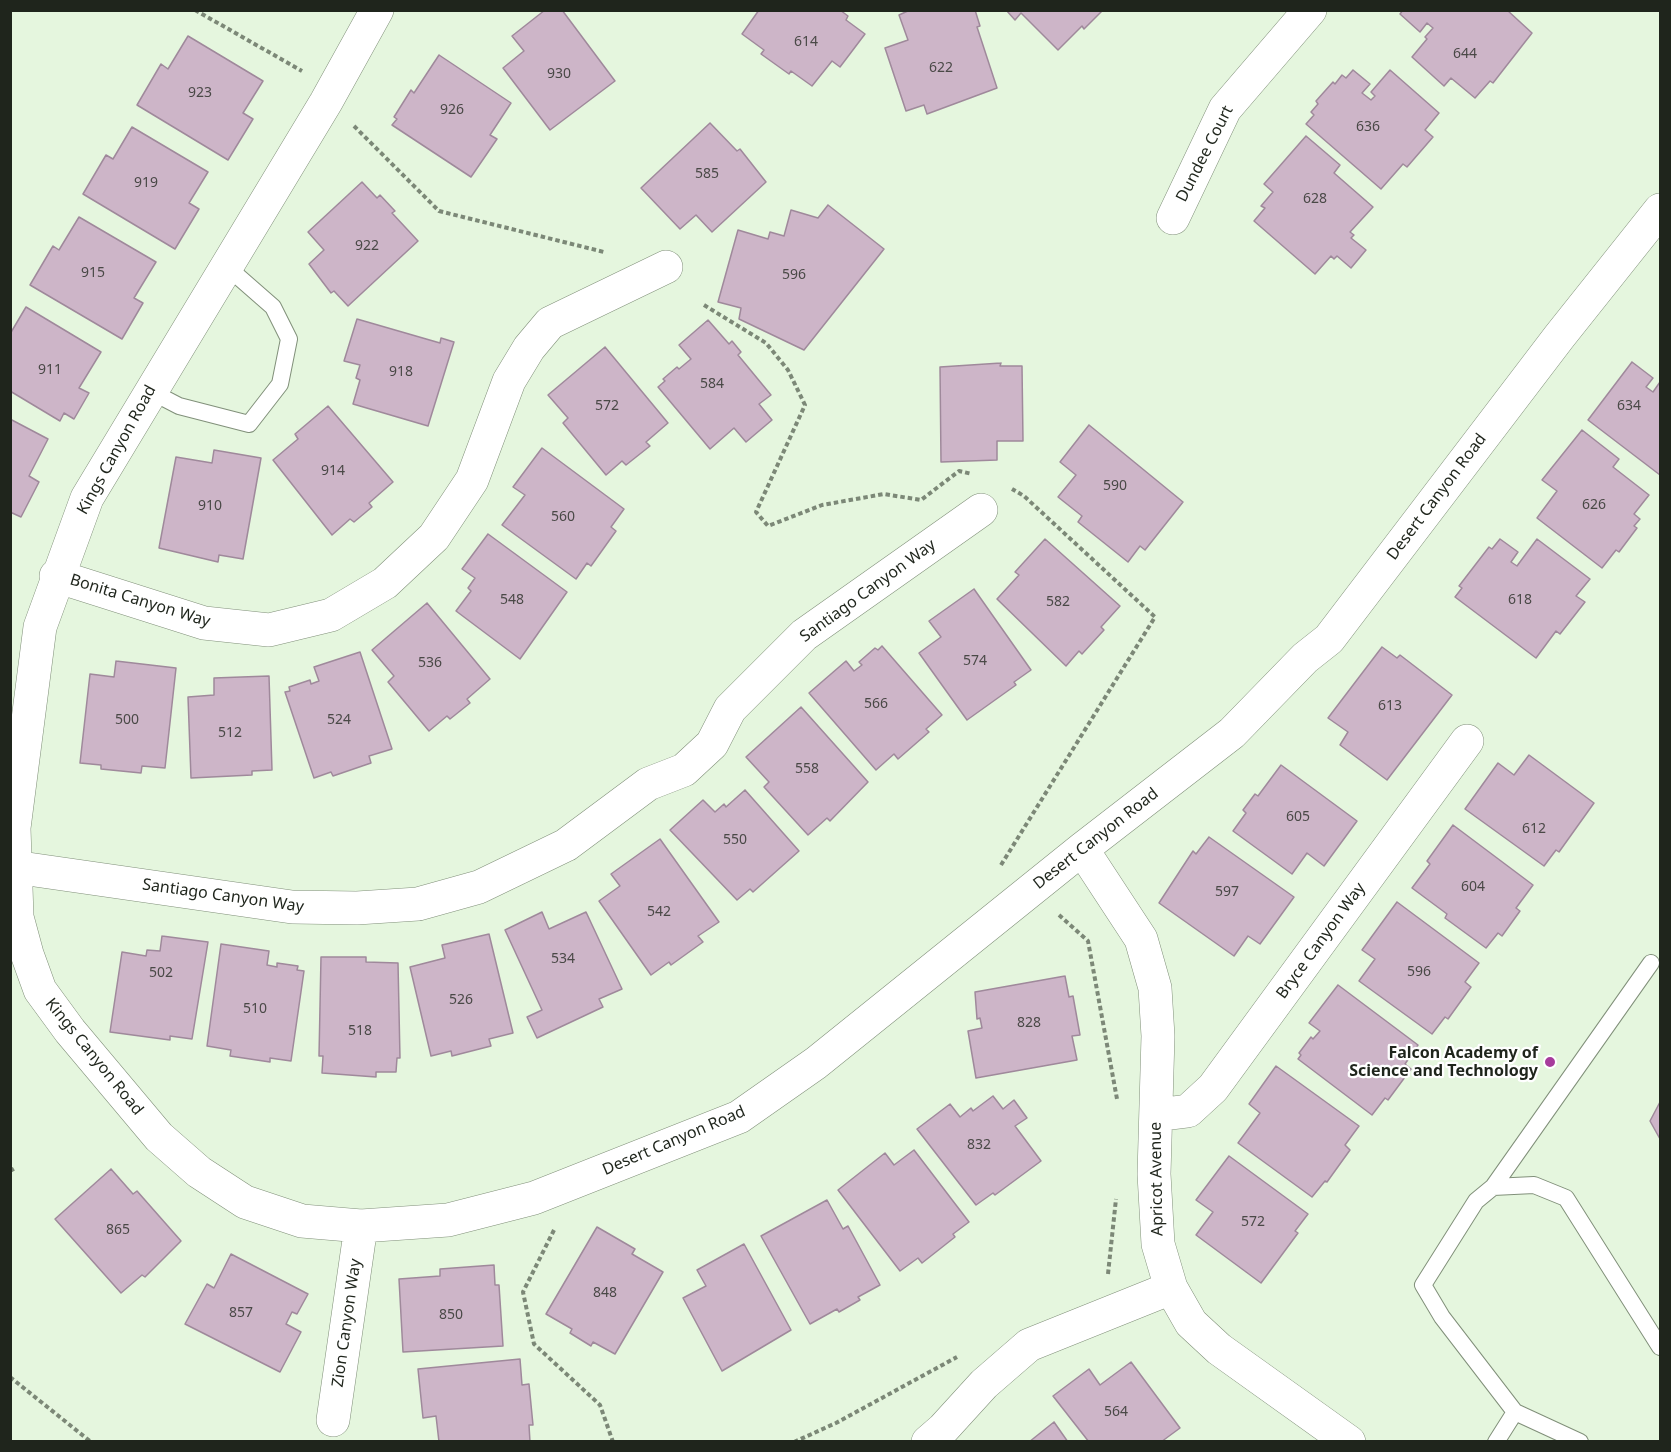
<!DOCTYPE html>
<style>
body{margin:0}
#map{position:relative;width:1671px;height:1452px;overflow:hidden;background:#e5f6de;font-family:"Noto Sans",sans-serif}
canvas{display:block}
.frame{position:absolute;inset:0;border:12px solid #1f251c;pointer-events:none}
</style>
<div id="map">
<canvas width="1671" height="1452"></canvas>
<div class="frame"></div>
</div>
<script>
const c = document.querySelector('canvas').getContext('2d');
c.lineJoin = 'round';
function fillPath(path, color) {
  c.fillStyle = color;
  c.fill(path, 'evenodd');
}
function poly(rows) {
  const path = new Path2D();
  for (const r of rows) {
    path.moveTo(r[0], r[1]);
    for (let i = 2; i < r.length; i += 2) path.lineTo(r[i], r[i + 1]);
  }
  return path;
}
function strokePath(path, color, width, dash) {
  c.strokeStyle = color;
  c.lineWidth = width;
  c.lineCap = dash ? 'butt' : 'round';
  c.setLineDash(dash || []);
  c.stroke(path);
}
function label(font, color, halo, rows, align = 'center') {
  c.font = font + ' "Noto Sans",sans-serif';
  c.lineWidth = 4.5;
  c.setLineDash([]);
  c.textBaseline = 'middle';
  c.strokeStyle = halo;
  c.fillStyle = color;
  for (const [text, x, y, turn = 0] of rows) {
    c.save();
    c.translate(x, y);
    c.rotate((+turn || 0) * Math.PI / 180);
    c.textAlign = isNaN(turn) ? turn : align;
    if (halo) c.strokeText(text, 0, 0);
    c.fillText(text, 0, 0);
    c.restore();
  }
}
const building = poly([
 [545,10,562,10,615,81,550,130,503,68,524,51,512,36,545,10],
 [759,10,840,10,848,16,846,20,865,34,840,67,832,61,812,86,791,71,789,74,761,54,764,50,742,34,759,10],
 [975,10,980,26,977,27,997,88,927,114,924,105,906,111,885,48,908,40,899,15,910,10,975,10],
 [1006,10,1103,10,1084,29,1082,26,1058,50,1021,13,1015,20,1006,10],
 [1403,10,1507,10,1532,33,1493,83,1490,81,1475,98,1451,78,1444,86,1412,57,1427,39,1425,37,1433,28,1427,23,1420,32,1400,14,1403,10],
 [188,36,263,81,243,113,253,119,228,160,137,105,161,64,168,69,188,36],
 [439,55,511,103,490,135,497,139,471,177,392,125,397,119,394,117,411,90,414,93,439,55],
 [1353,70,1370,84,1362,93,1371,100,1375,96,1371,92,1390,70,1439,113,1425,130,1433,137,1407,167,1403,164,1381,189,1306,124,1314,115,1311,112,1318,104,1316,101,1333,82,1335,84,1342,75,1346,78,1353,70],
 [710,123,737,151,740,149,766,182,712,232,696,215,680,229,641,188,710,123],
 [132,127,208,172,189,203,199,209,175,249,83,194,106,155,113,159,132,127],
 [1306,136,1340,165,1334,173,1373,207,1350,232,1354,235,1351,238,1366,250,1351,268,1337,256,1334,259,1331,256,1315,274,1254,221,1265,208,1261,206,1273,192,1264,184,1306,136],
 [362,182,377,198,380,195,395,211,392,213,418,241,348,306,334,291,331,293,309,264,324,250,308,232,362,182],
 [828,205,884,249,804,350,739,319,741,308,718,302,738,230,768,239,770,232,784,236,791,210,818,218,828,205],
 [79,217,156,262,134,298,143,303,122,339,30,285,53,246,59,250,79,217],
 [26,307,101,352,79,388,89,393,74,419,64,413,60,421,10,391,10,334,26,307],
 [357,319,440,343,441,338,454,342,428,426,353,404,360,380,356,378,360,365,344,361,357,319],
 [708,320,729,344,732,341,741,352,738,355,771,395,759,404,772,420,746,442,734,428,710,449,658,387,665,381,663,379,677,367,679,369,691,359,679,345,708,320],
 [605,347,668,423,646,442,650,446,626,465,622,461,606,475,563,423,568,418,548,395,605,347],
 [1632,362,1653,378,1646,387,1653,392,1660,382,1660,475,1588,420,1632,362],
 [1001,363,1000,366,1022,366,1023,441,997,441,997,460,941,462,940,367,1001,363],
 [328,406,393,482,369,503,372,507,354,522,350,519,332,535,273,460,298,439,295,434,328,406],
 [10,419,48,439,29,476,39,482,21,517,10,512,10,419],
 [1089,425,1183,502,1145,550,1140,546,1128,562,1078,522,1082,516,1058,497,1076,475,1060,462,1089,425],
 [1582,430,1619,459,1613,467,1649,495,1634,514,1640,519,1634,526,1637,528,1619,552,1616,550,1602,568,1537,518,1557,491,1542,480,1582,430],
 [542,448,624,509,611,527,616,531,591,566,587,563,576,579,502,525,525,495,513,487,542,448],
 [214,450,261,458,243,559,219,555,218,562,159,548,176,457,212,463,214,450],
 [488,534,567,592,520,659,456,611,471,591,468,588,475,578,462,569,488,534],
 [1045,539,1120,606,1101,627,1104,630,1082,654,1079,651,1066,666,997,599,1019,575,1015,572,1045,539],
 [1500,539,1518,552,1511,562,1517,566,1537,539,1590,579,1576,596,1585,602,1560,634,1556,631,1536,658,1455,597,1462,588,1459,586,1489,547,1492,549,1500,539],
 [974,589,1031,670,1014,682,1016,685,967,720,919,653,941,637,929,621,974,589],
 [427,603,490,679,467,699,470,703,450,719,447,716,429,731,388,682,394,676,372,650,427,603],
 [882,646,942,715,926,729,929,732,898,759,894,754,876,770,809,693,846,661,854,671,862,665,859,662,875,648,878,650,882,646],
 [1382,647,1397,658,1400,655,1452,695,1387,780,1340,745,1348,732,1328,718,1382,647],
 [360,652,392,749,369,756,371,763,333,776,331,772,314,778,285,692,290,691,289,687,310,680,311,684,319,681,314,667,360,652],
 [116,661,176,668,165,768,142,766,141,773,101,769,101,765,80,763,90,674,114,677,116,661],
 [269,676,272,770,252,771,252,775,191,778,188,697,214,695,214,678,269,676],
 [801,707,868,782,830,821,827,818,808,835,764,787,769,782,746,757,801,707],
 [1529,755,1594,803,1559,852,1556,850,1544,866,1465,809,1498,763,1514,775,1529,755],
 [1281,765,1357,821,1324,866,1307,853,1292,874,1233,831,1246,813,1243,810,1255,794,1258,796,1281,765],
 [745,790,799,851,753,892,750,889,737,900,670,830,703,800,715,812,724,804,726,807,745,790],
 [1453,825,1533,885,1516,908,1520,911,1502,936,1498,933,1486,948,1445,918,1447,914,1412,888,1430,864,1427,861,1453,825],
 [1209,837,1294,897,1260,944,1248,936,1234,956,1159,903,1193,851,1196,854,1209,837],
 [660,839,719,922,698,936,703,942,671,965,669,962,651,975,599,901,620,886,611,874,660,839],
 [1397,902,1479,963,1465,982,1471,987,1448,1019,1445,1017,1432,1034,1359,981,1375,959,1362,950,1397,902],
 [542,912,549,929,586,912,622,989,599,999,603,1007,537,1038,527,1017,542,1010,505,930,542,912],
 [489,934,513,1033,489,1039,491,1046,452,1056,451,1051,431,1056,410,967,445,958,442,945,489,934],
 [162,936,208,942,192,1039,170,1036,170,1040,110,1032,122,952,146,956,147,950,160,951,162,936],
 [221,944,269,951,267,965,277,967,277,963,298,966,297,970,304,971,291,1061,270,1058,270,1062,230,1056,231,1050,207,1046,221,944],
 [321,957,366,957,366,962,398,963,400,1058,397,1058,396,1072,376,1072,376,1077,322,1073,323,1056,319,1056,321,957],
 [1065,976,1069,997,1073,996,1080,1035,1072,1036,1077,1060,976,1078,968,1031,982,1028,980,1018,977,1019,975,992,1065,976],
 [1338,985,1418,1045,1405,1064,1411,1069,1388,1100,1385,1098,1372,1115,1298,1059,1301,1055,1299,1053,1311,1037,1313,1039,1320,1031,1309,1023,1338,985],
 [1276,1066,1359,1126,1345,1145,1350,1150,1327,1182,1325,1181,1312,1197,1238,1143,1260,1113,1249,1104,1276,1066],
 [993,1096,1003,1109,1014,1100,1027,1118,1015,1126,1041,1161,995,1195,993,1193,976,1205,917,1129,950,1104,960,1117,971,1108,973,1111,993,1096],
 [1660,1102,1660,1139,1650,1121,1660,1102],
 [914,1150,969,1222,953,1234,955,1237,922,1263,918,1258,900,1271,838,1190,885,1153,894,1165,914,1150],
 [1229,1156,1308,1214,1295,1231,1298,1233,1261,1283,1196,1235,1213,1212,1196,1200,1229,1156],
 [111,1169,133,1194,137,1191,181,1241,145,1277,142,1275,121,1293,55,1219,111,1169],
 [827,1200,843,1229,848,1226,880,1285,858,1297,860,1300,839,1312,837,1309,810,1324,761,1236,827,1200],
 [597,1227,635,1249,632,1254,663,1272,615,1354,593,1342,591,1346,570,1333,572,1329,546,1314,597,1227],
 [744,1244,791,1330,722,1371,683,1298,706,1286,697,1270,744,1244],
 [231,1254,308,1294,297,1314,292,1312,286,1324,301,1332,280,1372,185,1324,207,1284,214,1288,231,1254],
 [494,1265,495,1285,499,1285,503,1346,403,1352,399,1279,440,1276,440,1269,494,1265],
 [520,1359,522,1385,529,1384,533,1425,529,1425,530,1442,439,1442,436,1416,423,1418,418,1369,520,1359],
 [1131,1362,1180,1428,1161,1442,1089,1442,1053,1396,1089,1369,1100,1385,1131,1362],
 [1054,1422,1068,1442,1029,1442,1054,1422]
]);
fillPath(building, '#cdb5c8');
strokePath(building, '#9f899b', 1.5);
const lane = poly([
 [150,391,179,406,249,424,280,384,289,339,273,307,225,265],
 [1493,1187,1651,963],
 [1496,1442,1515,1412],
 [1580,1442,1515,1412,1442,1317,1423,1285,1476,1201,1493,1187,1534,1185,1566,1198,1660,1347]
]);
const street = poly([
 [377,10,326,102,87,498,40,627,14,828,17,917,27,954,40,990,70,1031,159,1137,199,1172,245,1202,302,1221,361,1226,448,1220,534,1198,739,1117,816,1063,1082,849,1232,733,1305,658,1329,639,1559,337,1660,210],
 [1173,218,1225,109,1310,10],
 [56,576,204,623,269,630,331,615,385,583,434,537,472,480,509,381,529,348,550,323,666,267],
 [1082,849,1141,939,1155,988,1158,1036,1154,1174,1158,1244,1171,1288,1191,1323,1219,1349,1349,1442],
 [14,867,292,907,357,908,418,904,479,887,566,845,648,784,684,770,712,744,730,709,804,635,981,510],
 [1156,1115,1188,1111,1213,1088,1467,741],
 [333,1420,361,1226],
 [928,1442,943,1429,984,1384,1029,1345,1171,1288]
]);
strokePath(lane, '#81907a', 18);
strokePath(street, '#81907a', 34);
strokePath(poly([
 [195,10,302,71],
 [354,126,439,211,604,252],
 [704,305,766,343,788,370,805,405,756,512,768,526,822,505,884,494,921,500,959,471,972,474],
 [1001,865,1155,617,1024,496,1012,489],
 [1059,915,1088,941,1117,1099],
 [10,1171,15,1168],
 [554,1230,523,1292,534,1344,600,1405,613,1442],
 [1108,1274,1116,1199],
 [10,1377,91,1442],
 [794,1442,836,1423,957,1357]
]), '#7c8877', 4, [4.5, 3]);
strokePath(lane, '#fff', 16);
strokePath(street, '#fff', 33);
for (const [x, y, r, color] of [
 [1550,1062,6,"#a73c9c"]
]) {
  const dot = new Path2D();
  dot.arc(x, y, r, 0, 2 * Math.PI);
  c.fillStyle = color;
  c.fill(dot);
  strokePath(dot, '#fff', 2);
}
label('14px', '#4a4947', null, [
 ["614",806,42],
 ["644",1465,54],
 ["622",941,68],
 ["930",559,74],
 ["923",200,93],
 ["926",452,110],
 ["636",1368,127],
 ["585",707,174],
 ["919",146,183],
 ["628",1315,199],
 ["922",367,246],
 ["915",93,273],
 ["596",794,275],
 ["911",50,370],
 ["918",401,372],
 ["584",712,384],
 ["572",607,406],
 ["634",1629,406],
 ["914",333,471],
 ["590",1115,486],
 ["626",1594,505],
 ["910",210,506],
 ["560",563,517],
 ["548",512,600],
 ["618",1520,600],
 ["582",1058,602],
 ["574",975,661],
 ["536",430,663],
 ["566",876,704],
 ["613",1390,706],
 ["500",127,720],
 ["524",339,720],
 ["512",230,733],
 ["558",807,769],
 ["605",1298,817],
 ["612",1534,829],
 ["550",735,840],
 ["604",1473,887],
 ["597",1227,892],
 ["542",659,912],
 ["534",563,959],
 ["596",1419,972],
 ["502",161,973],
 ["526",461,1000],
 ["510",255,1009],
 ["828",1029,1023],
 ["518",360,1031],
 ["832",979,1145],
 ["572",1253,1222],
 ["865",118,1230],
 ["848",605,1293],
 ["857",241,1313],
 ["850",451,1315],
 ["564",1116,1412]
]);
label('16px', '#1f251c', '#fff', [
 ["Dundee Court",1205,154,-63],
 ["Kings Canyon Road",117,450,-61],
 ["Desert Canyon Road",1437,497,-53],
 ["Santiago Canyon Way",868,591,-36],
 ["Bonita Canyon Way",140,601,17],
 ["Desert Canyon Road",1096,839,-38],
 ["Santiago Canyon Way",223,896,8],
 ["Bryce Canyon Way",1321,941,-54],
 ["Kings Canyon Road",94,1057,51],
 ["Desert Canyon Road",674,1141,-23],
 ["Apricot Avenue",1157,1179,-91],
 ["Zion Canyon Way",347,1323,-82]
]);
label('bold 16px', '#1f251c', '#fff', [
 ["Falcon Academy of",1538,1053],
 ["Science and Technology",1538,1071]
], 'right');
</script>
